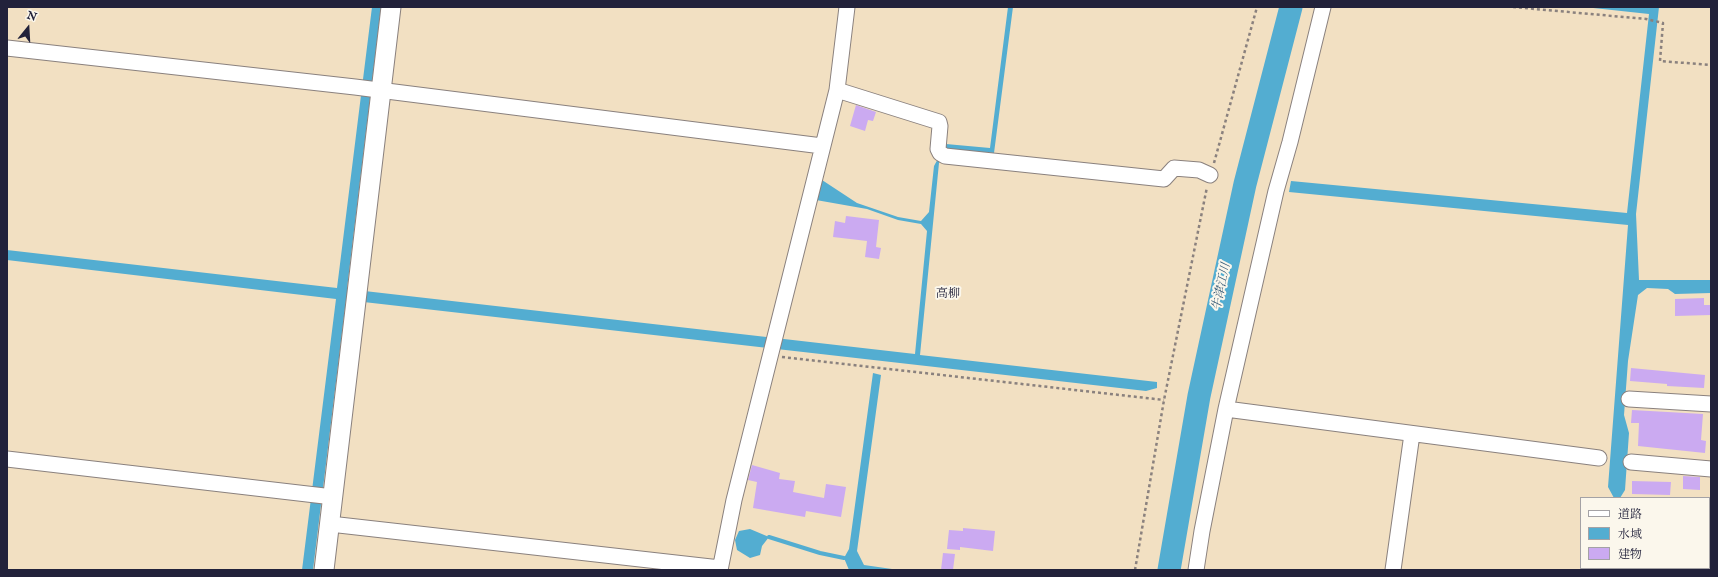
<!DOCTYPE html>
<meta charset="utf-8">
<style>
body{margin:0}
#map{position:relative;width:1718px;height:577px;overflow:hidden;background:#f2e0c2;font-family:"IM FELL English","Noto Serif JP",serif}
canvas{display:block}
.frame{position:absolute;inset:0;border:8px solid #22223b;pointer-events:none}
.legend{position:absolute;left:1580px;top:497px;width:130px;height:72px;box-sizing:border-box;background:#fbf7ec;border:1px solid #a4a2a5;margin:0;padding:5px 7px;list-style:none;font-size:12px;color:#22223b}
.legend li{display:flex;align-items:center;gap:8px;height:20px}
.legend b{width:20px;border:1px solid #a4a2a5}
.north{position:absolute;left:8px;top:8px;width:40px;height:40px;-webkit-text-stroke:3px #fbf7ec;paint-order:stroke;rotate:18deg;font-size:11px;font-weight:700;line-height:16px;text-align:center;color:#22223b}
.north::after{content:'';display:block;margin:auto;width:14px;height:18px;background:#22223b;clip-path:polygon(50% 0,100% 100%,50% 72%,0 100%)}
</style>
<div id="map">
<canvas width="1718" height="577"></canvas>
<div class="frame"></div>
<ul class="legend">
<li><b style="height:5px;background:#fff"></b>道路</li>
<li><b style="height:11px;background:#53add1"></b>水域</li>
<li><b style="height:11px;background:#cbaaf1"></b>建物</li>
</ul>
<div class="north">N</div>
</div>
<script>
const c = document.querySelector('canvas').getContext('2d');
c.lineJoin = 'round';
function fillPath(path, color) {
  c.fillStyle = color;
  c.fill(path, 'evenodd');
}
function poly(rows) {
  const path = new Path2D();
  for (const r of rows) {
    path.moveTo(r[0], r[1]);
    for (let i = 2; i < r.length; i += 2) path.lineTo(r[i], r[i + 1]);
  }
  return path;
}
function strokePath(path, color, width, dash) {
  c.strokeStyle = color;
  c.lineWidth = width;
  c.lineCap = dash ? 'butt' : 'round';
  c.setLineDash(dash || []);
  c.stroke(path);
}
function label(font, color, halo, rows, align = 'center') {
  c.font = font + ' "IM FELL English","Noto Serif JP",serif';
  c.lineWidth = 4;
  c.setLineDash([]);
  c.textBaseline = 'middle';
  c.strokeStyle = halo;
  c.fillStyle = color;
  for (const [text, x, y, turn = 0] of rows) {
    c.save();
    c.translate(x, y);
    c.rotate((+turn || 0) * Math.PI / 180);
    c.textAlign = isNaN(turn) ? turn : align;
    if (halo) c.strokeText(text, 0, 0);
    c.fillText(text, 0, 0);
    c.restore();
  }
}
fillPath(poly([
 [372,7,381,7,347,289,915,354,927,231,921,224,898,220,867,209,816,200,822,180,857,203,898,217,921,221,929,212,934,166,946,144,990,148,1008,7,1013,7,994,153,947,149,939,163,920,355,1157,382,1157,388,1146,391,346,300,313,570,302,570,336,299,7,260,7,250,337,288],
 [1584,7,1659,7,1636,214,1639,280,1711,280,1711,293,1675,294,1668,289,1647,288,1638,295,1628,361,1624,415,1629,433,1625,490,1620,498,1614,498,1608,487,1628,225,1289,192,1291,181,1627,213,1649,14],
 [873,373,881,375,857,551,864,565,899,570,849,570,844,558,849,549],
 [750,529,769,537,762,546,760,555,750,558,737,550,735,540,739,531]
]), '#53add1');
strokePath(poly([
 [769,537,820,553,844,558]
]), '#53add1', 4);
strokePath(poly([
 [1169,570,1199,396,1245,184,1291,7]
]), '#53add1', 23);
fillPath(poly([
 [856,105,876,112,873,121,868,120,865,131,850,126],
 [846,216,879,220,876,247,881,248,879,259,865,257,867,241,833,237,835,221,845,223],
 [1704,298,1704,305,1711,305,1711,315,1675,316,1675,299],
 [1631,368,1705,375,1704,388,1667,386,1667,384,1630,381],
 [1632,410,1703,414,1701,440,1706,441,1705,453,1638,446,1639,423,1631,423],
 [752,465,780,473,779,479,795,481,793,492,824,498,826,484,846,487,841,517,806,511,805,517,753,508,757,482,748,480],
 [1683,476,1700,477,1700,490,1683,489],
 [1632,481,1671,482,1670,495,1632,494],
 [963,528,995,531,993,551,960,547,960,550,947,549,949,530,963,531],
 [943,553,955,554,953,570,941,570]
]), '#cbaaf1');
const minor = poly([
 [7,48,355,87,822,146],
 [837,90,939,122,940,126,938,149,940,153,945,156,1164,179,1174,168,1199,170,1210,175],
 [1629,399,1711,404],
 [1226,409,1599,458],
 [7,459,333,497],
 [1631,462,1711,469],
 [330,524,720,568],
 [720,570,734,500,837,90,847,7],
 [1196,570,1202,531,1226,409,1276,191,1290,142,1323,7],
 [1393,570,1412,434]
]);
const tertiary = poly([
 [324,570,391,7]
]);
strokePath(minor, '#8a817e', 17);
strokePath(tertiary, '#8a817e', 21);
strokePath(poly([
 [1513,7,1646,19,1663,23,1660,61,1711,65],
 [1214,163,1257,7],
 [782,357,1164,400],
 [1135,570,1164,400,1207,187]
]), '#8a817e', 2.5, [3, 3]);
strokePath(minor, '#fff', 15);
strokePath(tertiary, '#fff', 19);
label('italic 12px', '#365a77', '#fbf7ec', [
 ["牛津江川",1222,287,-78]
]);
label('12px', '#22223b', '#fbf7ec', [
 ["高柳",948,295]
]);
</script>
